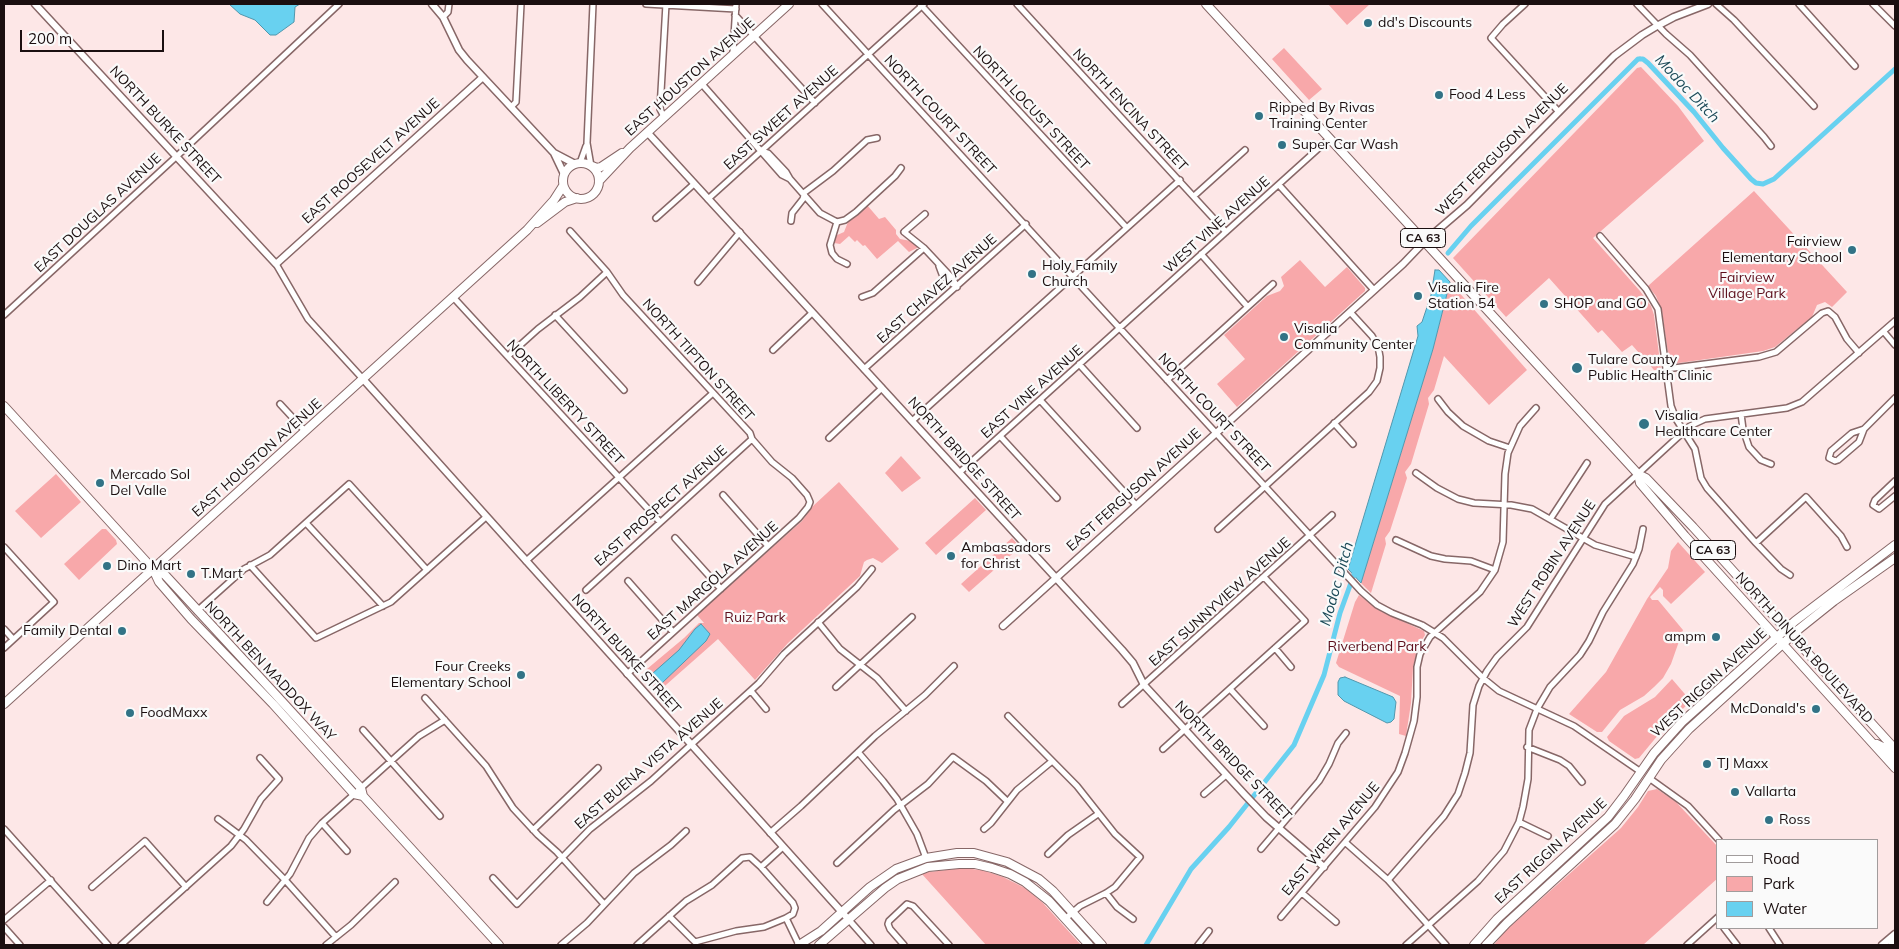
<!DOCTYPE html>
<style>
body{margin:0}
#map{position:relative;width:1899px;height:949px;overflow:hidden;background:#fde7e7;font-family:Mulish,sans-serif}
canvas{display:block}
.frame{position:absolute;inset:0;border:5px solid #1b0f10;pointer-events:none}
.legend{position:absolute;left:1716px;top:839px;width:162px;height:90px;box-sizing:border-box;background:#fafafa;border:1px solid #a19c9c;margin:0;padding:6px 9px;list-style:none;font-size:15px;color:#1b0f10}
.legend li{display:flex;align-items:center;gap:10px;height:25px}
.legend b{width:25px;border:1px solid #a19c9c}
.scale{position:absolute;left:20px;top:30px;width:144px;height:22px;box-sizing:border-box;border:2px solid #1b0f10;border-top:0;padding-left:6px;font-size:15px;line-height:18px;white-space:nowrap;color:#1b0f10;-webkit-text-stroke:4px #fafafa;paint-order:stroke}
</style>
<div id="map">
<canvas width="1899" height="949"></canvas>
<div class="frame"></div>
<ul class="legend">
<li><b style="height:6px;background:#fff"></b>Road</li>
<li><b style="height:14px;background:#f8a8aa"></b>Park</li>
<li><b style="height:14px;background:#68d1f0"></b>Water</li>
</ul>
<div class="scale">200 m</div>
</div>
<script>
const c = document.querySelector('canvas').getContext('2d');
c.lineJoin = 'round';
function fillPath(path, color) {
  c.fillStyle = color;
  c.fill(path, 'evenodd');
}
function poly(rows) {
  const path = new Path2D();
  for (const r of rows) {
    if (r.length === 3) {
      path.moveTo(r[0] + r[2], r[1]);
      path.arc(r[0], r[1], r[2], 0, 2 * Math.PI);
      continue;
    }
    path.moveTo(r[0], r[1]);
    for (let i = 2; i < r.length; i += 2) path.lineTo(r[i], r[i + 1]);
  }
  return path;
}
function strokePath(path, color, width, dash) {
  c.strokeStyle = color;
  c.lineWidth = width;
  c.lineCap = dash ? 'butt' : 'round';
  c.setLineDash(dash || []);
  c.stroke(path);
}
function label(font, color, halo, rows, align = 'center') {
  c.font = font + ' Mulish,sans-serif';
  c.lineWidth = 4.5;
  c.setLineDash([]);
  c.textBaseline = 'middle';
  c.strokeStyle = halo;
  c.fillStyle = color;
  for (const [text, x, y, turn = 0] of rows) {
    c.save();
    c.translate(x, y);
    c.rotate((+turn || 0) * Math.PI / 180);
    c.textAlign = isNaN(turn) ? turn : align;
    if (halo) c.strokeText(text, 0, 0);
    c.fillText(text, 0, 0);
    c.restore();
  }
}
fillPath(poly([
 [1328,4,1370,4,1347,25],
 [1284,48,1322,89,1309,100,1272,59],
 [1641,67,1678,106,1704,141,1593,238,1640,291,1651,306,1654,315,1661,370,1654,370,1632,345,1622,352,1602,330,1598,333,1549,278,1506,317,1453,258,1637,68],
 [1754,191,1847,292,1832,307,1825,302,1817,305,1812,317,1775,347,1763,351,1672,364,1669,360,1662,311,1656,296,1648,286],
 [867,205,879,219,885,217,896,230,896,234,900,239,911,241,917,246,917,248,909,252,898,241,877,259,865,245,863,246,857,240,855,242,849,236,840,244,834,243,835,236,844,232,848,222],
 [1300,260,1325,287,1347,267,1365,288,1365,291,1237,407,1217,384,1245,359,1224,335,1267,296,1280,291,1284,286,1281,277],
 [1450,282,1527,370,1489,405,1444,356,1434,390,1428,398,1429,404,1411,464,1405,472,1407,478,1390,531,1385,538,1386,544,1371,593,1361,583,1433,349],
 [901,456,921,478,902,492,885,473],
 [56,474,81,502,41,538,15,511],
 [839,482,899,549,882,563,873,558,867,560,864,562,860,576,788,643,755,680,718,639,658,692,646,679,645,673,647,669,684,638,699,623,704,623,697,615,802,521,813,506],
 [975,498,986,510,936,555,925,543],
 [102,529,106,529,116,540,117,544,79,580,64,564],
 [1012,538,1020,547,969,592,961,584],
 [1678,542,1705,572,1671,604,1663,596,1663,590,1660,587,1650,597,1652,600,1658,600,1683,630,1671,664,1663,678,1654,687,1644,696,1620,710,1602,732,1597,732,1569,714,1606,672,1647,599,1668,568,1671,551],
 [1359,595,1382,612,1424,631,1425,635,1418,646,1413,667,1411,703,1406,736,1399,734,1400,696,1339,667,1336,663,1355,602],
 [1672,679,1690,700,1689,703,1668,723,1639,758,1635,759,1609,741,1607,737,1624,716,1655,697],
 [1657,789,1676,802,1718,847,1718,878,1643,945,1494,945,1504,932,1621,828,1638,807,1648,791],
 [962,868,982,870,1003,877,1025,888,1043,903,1081,945,986,945,921,873]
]), '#f8a8aa');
const water = poly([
 [229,4,300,4,295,7,294,22,276,35,270,35,255,20,240,14,229,4],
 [1435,270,1439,270,1450,282,1433,349,1361,583,1348,569,1418,336,1417,326,1422,322,1431,295,1435,270],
 [701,624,710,634,706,641,662,683,657,684,654,682,652,678,653,673,679,650,695,629,701,624],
 [1345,677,1393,697,1396,702,1394,719,1391,722,1387,723,1344,701,1338,695,1338,682,1340,678,1345,677]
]);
fillPath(water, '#68d1f0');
strokePath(water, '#5197ad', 1);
strokePath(poly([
 [1640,57,1640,59]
]), '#5197ad', 1);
strokePath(poly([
 [1448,253,1471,226,1638,59,1643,59,1648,63,1694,112,1723,148,1751,179,1756,183,1763,184,1774,179,1895,69],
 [1146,945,1191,869,1229,827,1294,745,1324,675,1340,613,1356,569]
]), '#68d1f0', 5);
const minor = poly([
 [646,4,736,9],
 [822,4,1361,591,1377,605,1392,613,1422,625,1443,638,1483,678,1499,691,1574,726,1641,772],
 [920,4,1126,227],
 [1017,4,1226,232],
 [1525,4,1503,24,1491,38,1559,112],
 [1637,4,1666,34,1690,55,1764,137,1771,146],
 [1716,4,1734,20,1814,106],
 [1799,4,1855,66],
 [1873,4,1895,26],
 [735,15,815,103],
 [443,17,448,12,449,4],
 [733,53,736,4],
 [701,83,782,175,790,179],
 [511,107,516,102,521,4],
 [664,117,660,109,666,4],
 [762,151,768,153,786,172,790,179,820,213,837,222],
 [580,163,586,146],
 [591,166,587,143,593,4],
 [1279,185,1374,290],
 [1194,196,1245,150],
 [708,199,924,4],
 [925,214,904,232,924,248,953,279,957,287],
 [656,218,694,184],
 [791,221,792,213,803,199,805,192,833,171,867,140,877,138],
 [837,222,845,220,856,212,895,176,901,168],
 [837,222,830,245,832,253,837,259,847,264],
 [570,231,607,272,623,295,750,433,752,439,772,462,792,478,807,495,810,502,808,507,799,518,627,674],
 [1600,236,1646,289,1658,309,1671,406,1676,419,1695,449,1701,478,1707,488,1756,543,1781,569,1790,575],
 [1201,254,1247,306],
 [276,264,308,319,363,379],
 [939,266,942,274,950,282,957,287],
 [698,282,740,232],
 [453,297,660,522],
 [862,297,873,293,924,248],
 [4,315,177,156,339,4],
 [555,315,624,390],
 [1884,332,1895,345],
 [773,350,812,313],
 [508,356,538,329,580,297,607,272],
 [1079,364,1137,428],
 [864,369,1026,224],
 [1666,369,1759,357,1776,352,1822,313,1828,311,1835,317,1847,339,1859,353],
 [1167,380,1273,284],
 [1438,399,1448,412,1463,426,1489,441,1510,448],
 [1040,400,1136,505],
 [280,404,305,431],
 [1741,414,1743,429,1749,447,1761,460,1771,464],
 [912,421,1180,180],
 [1334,423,1353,444],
 [1864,429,1852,433,1831,451,1829,458,1835,461,1838,460,1859,442,1864,429,1895,398],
 [1000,436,1057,498],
 [829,438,882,388],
 [960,472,1330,138],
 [1416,473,1437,488,1458,499,1474,503,1511,505,1532,509,1595,545,1636,557],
 [1895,481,1875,500,1873,505,1879,509,1895,496],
 [723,495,768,546],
 [1551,518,1587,463],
 [306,523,383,606],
 [1218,529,1369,392,1377,381,1380,368,1380,357,1378,346,1372,336,1350,312],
 [675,538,721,589],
 [1396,540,1431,556,1445,559,1471,561,1495,570],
 [1756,543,1806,497,1841,536,1847,547],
 [4,547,54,602,4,648],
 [526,561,713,393],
 [250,565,316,638,391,602,486,517],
 [628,581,673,632],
 [586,590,752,439],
 [197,611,244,569,270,555,349,484,427,570],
 [818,622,840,649,877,678,906,711],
 [4,629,13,639],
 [1275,648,1291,667],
 [836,687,912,617],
 [1230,689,1264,726],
 [751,691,766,709],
 [425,698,486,766,513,808,538,835,557,852,604,904],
 [1122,704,1332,515],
 [1008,716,1077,786,1115,834,1140,857,1115,887,1106,893,1080,906,1065,919],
 [363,730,440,816],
 [1527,747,1560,760,1569,766,1582,782],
 [1163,749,1305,621,1264,577],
 [858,752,883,781,897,799,917,834,926,858],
 [1649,778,1688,806,1719,840],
 [1204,794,1226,775],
 [218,819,246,840,286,881,336,937],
 [1519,822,1548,836],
 [322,823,347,851],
 [4,829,108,945],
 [984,829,991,823,1017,790,1051,762],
 [533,830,598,768],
 [770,833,801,806,875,736,925,695,954,666],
 [1346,843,1388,880,1446,945],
 [1261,849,1319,781,1329,764,1338,743,1346,733],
 [1048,854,1068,835,1098,814],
 [837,863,894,810,928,784,953,757,986,781,1007,801],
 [761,867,793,903,795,908,793,914,786,918,799,945],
 [493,878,517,904,590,829,651,781,759,683,784,654,857,587,872,569],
 [1388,880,1444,816,1458,794,1465,773,1470,753,1473,705,1479,686,1487,671,1497,657,1527,627,1605,504,1690,426,1705,419,1787,408,1802,402,1895,321],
 [92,887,145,841,186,887],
 [1106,893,1117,907,1133,919],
 [1302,893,1336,922],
 [267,902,290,874,309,838,322,823,419,736,445,720],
 [669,916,695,942,736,931,764,927,786,918],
 [1281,917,1375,807,1398,772,1405,753,1414,721,1417,697,1417,667,1420,654,1430,637,1480,592,1495,570,1503,542,1505,474,1508,453,1520,426,1536,408],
 [4,920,51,880],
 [849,920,871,945],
 [4,927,20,945],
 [1724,928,1737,945],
 [1769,928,1780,945],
 [121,945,231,846,244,829,261,799,279,779,260,758],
 [326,945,351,925,395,882],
 [561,945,587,923,634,873,671,845,686,831],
 [637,945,686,901,712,885,742,858,750,857,761,867,783,847],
 [904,945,890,929,888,924,889,921,907,904,913,906,949,945],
 [1198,945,1209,931],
 [1406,945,1478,881,1504,851,1519,822,1523,807,1528,779,1529,730,1537,709,1550,687,1580,655,1589,641,1603,612,1633,564,1639,549,1643,529],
 [1687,945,1718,917]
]);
const tertiary = poly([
 [35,4,276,264,483,77],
 [432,4,443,17,459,50,467,60,554,153,575,164],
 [647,132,1122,650,1133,663,1144,685,1245,795,1266,817,1324,867],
 [554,153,564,174],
 [363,379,849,920],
 [1003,626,1403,264,1425,241,1467,205,1614,56,1642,35,1657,26,1674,17,1708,4],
 [1882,945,1895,934],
 [1891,945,1895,941]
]);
const secondary = poly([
 [581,181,18],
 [592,166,597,168,601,167,622,153],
 [599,181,630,148,789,4],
 [537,223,565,202,577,198],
 [4,406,153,569,159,582,191,619,273,704,354,794,363,796],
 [153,569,165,575,276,695,361,788,363,796,499,945],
 [4,704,527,230,554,200,563,186],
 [799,945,821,931,870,887,896,869,926,858,957,853,974,853,1007,862,1039,879,1053,891,1102,945],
 [819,945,885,888,898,879,928,867,959,864,975,864,992,868,1010,874,1025,882,1049,901,1089,945],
 [1474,945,1497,919,1608,817,1624,796,1654,753,1682,722,1795,621,1895,545],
 [1486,945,1507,923,1615,824,1635,799,1661,760,1689,729,1799,629,1834,601,1895,558]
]);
const primary = poly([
 [1206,4,1638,474,1646,478,1693,527,1895,749],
 [1638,474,1640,483,1685,536,1895,768],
 [1877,744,1885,748,1895,759]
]);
strokePath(minor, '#876767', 8);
strokePath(tertiary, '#876767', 9);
strokePath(secondary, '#876767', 10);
strokePath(primary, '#876767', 10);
strokePath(minor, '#fff', 5);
strokePath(tertiary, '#fff', 6);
strokePath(secondary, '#fff', 8);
strokePath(primary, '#fff', 8);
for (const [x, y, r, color] of [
 [1368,23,5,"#327386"],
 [1439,95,5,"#327386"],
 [1259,116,5,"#327386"],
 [1282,145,5,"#327386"],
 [1852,250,5,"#327386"],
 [1032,274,5,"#327386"],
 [1418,296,5,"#327386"],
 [1544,304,5,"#327386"],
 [1284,337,5,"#327386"],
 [1577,368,6,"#327386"],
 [1644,424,6,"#327386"],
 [100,483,5,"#327386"],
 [951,556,5,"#327386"],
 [107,566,5,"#327386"],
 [191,574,5,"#327386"],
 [122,631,5,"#327386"],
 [1716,637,5,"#327386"],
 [521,675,5,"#327386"],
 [1816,709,5,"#327386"],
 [130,713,5,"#327386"],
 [1707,764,5,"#327386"],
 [1735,792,5,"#327386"],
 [1769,820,5,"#327386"]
]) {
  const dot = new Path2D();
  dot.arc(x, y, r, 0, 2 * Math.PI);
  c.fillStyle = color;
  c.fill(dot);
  strokePath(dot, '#fafafa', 2);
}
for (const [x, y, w] of [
 [1423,238,45],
 [1713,550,45]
]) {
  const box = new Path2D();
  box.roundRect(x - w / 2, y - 9.5, w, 19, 4);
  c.fillStyle = '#fafafa';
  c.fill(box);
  strokePath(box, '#1b0f10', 1);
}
label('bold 12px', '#1b0f10', null, [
 ["CA 63",1423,238],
 ["CA 63",1713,550]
]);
label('14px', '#1b0f10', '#fafafa', [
 ["dd's Discounts",1378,23],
 ["Food 4 Less",1449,95],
 ["Ripped By Rivas",1269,108],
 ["Training Center",1269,124],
 ["Super Car Wash",1292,145],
 ["Fairview",1842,242,"right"],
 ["Elementary School",1842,258,"right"],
 ["Holy Family",1042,266],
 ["Church",1042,282],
 ["Visalia Fire",1428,288],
 ["Station 54",1428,304],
 ["SHOP and GO",1554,304],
 ["Visalia",1294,329],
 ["Community Center",1294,345],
 ["Tulare County",1588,360],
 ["Public Health Clinic",1588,376],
 ["Visalia",1655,416],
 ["Healthcare Center",1655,432],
 ["Mercado Sol",110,475],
 ["Del Valle",110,491],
 ["Ambassadors",961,548],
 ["for Christ",961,564],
 ["Dino Mart",117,566],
 ["T.Mart",201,574],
 ["Family Dental",112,631,"right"],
 ["ampm",1706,637,"right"],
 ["Four Creeks",511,667,"right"],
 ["Elementary School",511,683,"right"],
 ["McDonald's",1806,709,"right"],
 ["FoodMaxx",140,713],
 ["TJ Maxx",1717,764],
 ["Vallarta",1745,792],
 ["Ross",1779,820]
], 'left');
label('14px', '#1b0f10', '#fafafa', [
 ["EAST HOUSTON AVENUE",690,77,-42],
 ["NORTH LOCUST STREET",1031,108,47],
 ["NORTH ENCINA STREET",1130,110,47],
 ["NORTH COURT STREET",940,115,47],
 ["EAST SWEET AVENUE",781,118,-42],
 ["NORTH BURKE STREET",165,125,47],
 ["WEST FERGUSON AVENUE",1502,150,-45],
 ["EAST ROOSEVELT AVENUE",371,161,-42],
 ["EAST DOUGLAS AVENUE",98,213,-43],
 ["WEST VINE AVENUE",1217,225,-42],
 ["EAST CHAVEZ AVENUE",937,289,-42],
 ["NORTH TIPTON STREET",698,360,48],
 ["EAST VINE AVENUE",1032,392,-42],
 ["NORTH LIBERTY STREET",565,402,47],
 ["NORTH COURT STREET",1214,413,47],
 ["EAST HOUSTON AVENUE",257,458,-42],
 ["NORTH BRIDGE STREET",964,459,48],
 ["EAST FERGUSON AVENUE",1134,490,-42],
 ["EAST PROSPECT AVENUE",661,506,-42],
 ["WEST ROBIN AVENUE",1552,564,-57],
 ["EAST MARGOLA AVENUE",713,581,-42],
 ["EAST SUNNYVIEW AVENUE",1220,602,-42],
 ["NORTH DINUBA BOULEVARD",1804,648,48],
 ["NORTH BURKE STREET",626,654,48],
 ["NORTH BEN MADDOX WAY",270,671,47],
 ["WEST RIGGIN AVENUE",1709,683,-43],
 ["NORTH BRIDGE STREET",1233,761,46],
 ["EAST BUENA VISTA AVENUE",649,764,-41],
 ["EAST WREN AVENUE",1331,839,-50],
 ["EAST RIGGIN AVENUE",1551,851,-43]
]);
label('14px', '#5d0f1c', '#fafafa', [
 ["Fairview",1747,278],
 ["Village Park",1747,294],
 ["Ruiz Park",755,618],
 ["Riverbend Park",1377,647]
]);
label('italic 15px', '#1d4b59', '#fafafa', [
 ["Modoc Ditch",1687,89,47],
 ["Modoc Ditch",1337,584,-74]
]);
</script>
